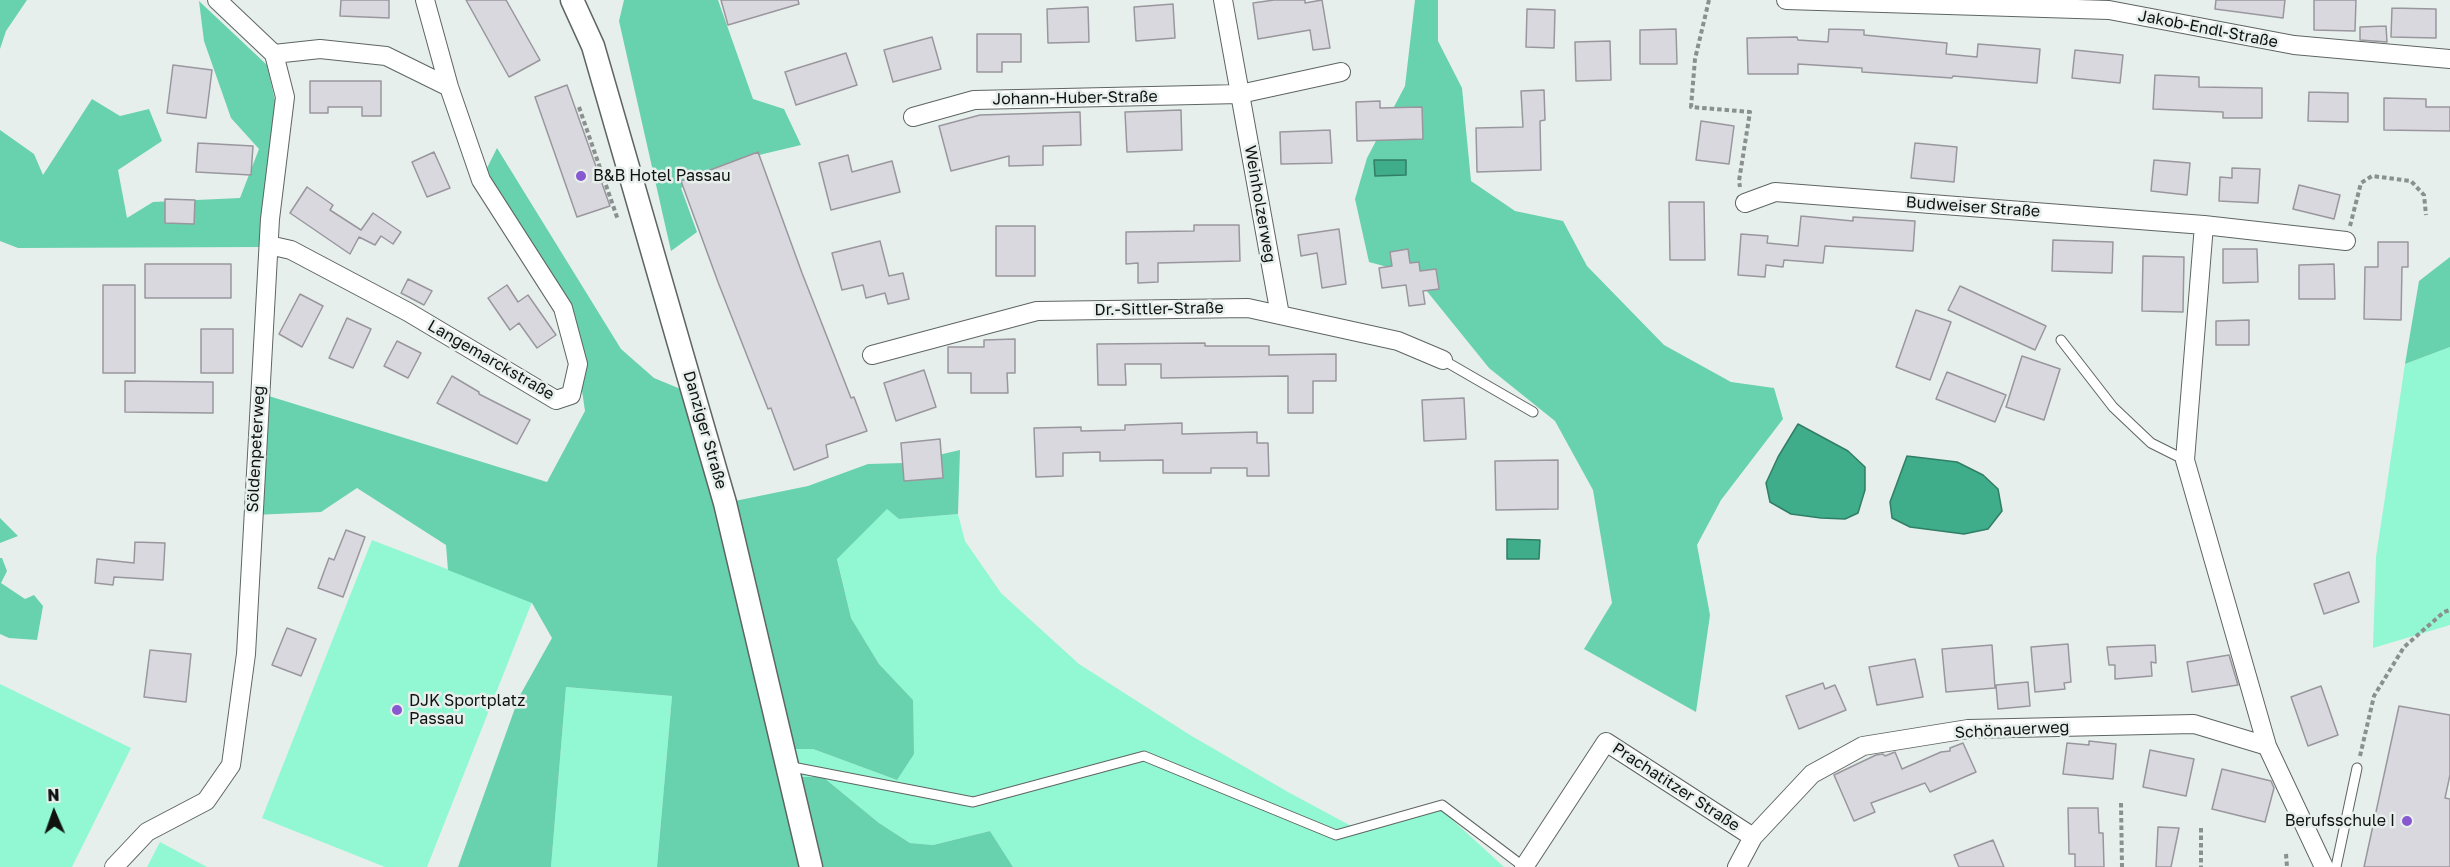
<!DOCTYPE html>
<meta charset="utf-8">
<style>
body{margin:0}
#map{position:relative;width:2450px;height:867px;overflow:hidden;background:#e7efec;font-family:"Golos Text",sans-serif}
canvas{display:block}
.north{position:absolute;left:24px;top:783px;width:60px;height:60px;-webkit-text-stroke:4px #e7efec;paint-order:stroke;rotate:358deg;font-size:16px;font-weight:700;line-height:24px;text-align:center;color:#0f1211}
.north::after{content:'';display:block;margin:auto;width:21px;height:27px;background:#0f1211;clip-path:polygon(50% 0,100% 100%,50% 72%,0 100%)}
</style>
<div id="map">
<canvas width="2450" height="867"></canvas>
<div class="north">N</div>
</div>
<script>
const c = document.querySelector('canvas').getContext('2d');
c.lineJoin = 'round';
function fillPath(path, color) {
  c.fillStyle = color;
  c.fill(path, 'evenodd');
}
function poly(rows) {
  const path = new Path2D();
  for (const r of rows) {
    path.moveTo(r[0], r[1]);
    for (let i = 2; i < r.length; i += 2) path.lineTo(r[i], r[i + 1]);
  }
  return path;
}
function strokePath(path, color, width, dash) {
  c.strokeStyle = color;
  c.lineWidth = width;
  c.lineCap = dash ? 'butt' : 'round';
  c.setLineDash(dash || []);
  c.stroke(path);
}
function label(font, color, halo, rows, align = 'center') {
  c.font = font + ' "Golos Text",sans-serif';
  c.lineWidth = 5;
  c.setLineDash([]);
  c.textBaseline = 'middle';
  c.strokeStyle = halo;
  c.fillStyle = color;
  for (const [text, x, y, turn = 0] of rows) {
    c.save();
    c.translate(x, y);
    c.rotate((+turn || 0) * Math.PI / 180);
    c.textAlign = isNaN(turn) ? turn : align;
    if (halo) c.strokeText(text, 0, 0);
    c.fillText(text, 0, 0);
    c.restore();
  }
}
fillPath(poly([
 [2450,347,2450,625,2373,648,2376,557,2405,364],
 [887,508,899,519,958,514,965,541,1001,593,1079,664,1190,735,1288,792,1355,828,1434,803,1504,867,1013,867,990,831,933,845,910,843,879,823,823,777,790,777,783,749,813,749,897,780,913,700,879,664,851,618,837,558],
 [372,540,532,602,427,867,385,867,262,818],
 [0,684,131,748,72,867,0,867],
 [566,687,672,696,657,867,551,867],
 [160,842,207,867,147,867]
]), '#91f8d3');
fillPath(poly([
 [0,0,27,0,6,31,0,49],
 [624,0,718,0,753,99,784,109,801,145,734,161,681,188,697,232,671,251,619,21],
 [1415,0,1438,0,1438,41,1462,88,1471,181,1515,211,1563,221,1587,266,1664,345,1731,382,1774,388,1783,419,1721,500,1697,545,1710,615,1696,712,1584,649,1612,603,1593,490,1555,421,1489,368,1413,274,1369,262,1355,199,1367,158,1405,86],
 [199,1,267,65,276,105,263,247,18,248,0,241,0,130,34,154,43,175,92,99,120,116,149,109,162,141,118,170,127,218,153,202,240,198,259,149,231,118,204,41],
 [497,148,621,349,654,378,695,395,725,503,808,486,868,464,904,463,960,450,958,514,899,519,887,509,837,559,851,618,879,664,913,700,914,754,897,780,813,749,784,749,790,777,823,777,879,823,910,843,933,845,990,831,1013,867,657,867,672,696,566,687,551,867,458,867,519,697,552,638,532,603,448,570,446,545,357,488,321,512,253,515,259,393,547,482,585,411,578,364,563,308,481,180],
 [2450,257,2450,347,2405,364,2419,281],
 [0,518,18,536,0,543],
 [0,558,2,558,7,571,1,583,25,599,34,595,43,606,37,640,9,638,0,634]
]), '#68d1ae');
const water = poly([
 [1374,160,1406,160,1406,175,1375,176,1374,160],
 [1798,424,1848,451,1865,467,1865,490,1858,513,1845,519,1821,518,1791,514,1770,502,1766,483,1778,457,1798,424],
 [1907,456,1957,462,1983,475,1998,489,2002,511,1988,529,1964,534,1910,527,1892,518,1890,502,1907,456],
 [1507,539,1540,540,1539,559,1507,559,1507,539]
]);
fillPath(water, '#3fac8a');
strokePath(water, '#317e66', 1.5);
const building = poly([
 [341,0,389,0,389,18,340,16,341,0],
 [466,0,506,0,540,60,509,77,466,0],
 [721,0,798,0,799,4,728,25,721,0],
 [1274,0,1305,0,1305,3,1322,0,1330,48,1313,50,1310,30,1258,39,1253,3,1274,0],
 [2216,0,2285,0,2283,18,2215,9,2216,0],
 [2314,0,2356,0,2355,31,2314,30,2314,0],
 [1173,4,1175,38,1136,41,1134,7,1173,4],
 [1088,7,1089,42,1048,43,1047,9,1088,7],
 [2392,8,2436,9,2436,38,2391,37,2392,8],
 [1527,9,1555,10,1554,48,1526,47,1527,9],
 [2386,26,2387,42,2360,40,2360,27,2386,26],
 [1676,29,1677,64,1640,64,1640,30,1676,29],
 [1829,29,1864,30,1864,35,1947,43,1946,54,1977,57,1978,44,2040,49,2037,83,1953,76,1952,78,1862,72,1862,68,1798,64,1798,74,1748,74,1747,38,1797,37,1798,40,1828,42,1829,29],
 [977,34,1021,34,1021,62,1002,62,1002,72,977,72,977,34],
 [932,37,941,69,893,82,884,50,932,37],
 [1610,41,1611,80,1576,81,1575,42,1610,41],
 [2075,50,2123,55,2120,83,2072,78,2075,50],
 [846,53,857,85,796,105,785,72,846,53],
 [173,65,212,70,206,118,167,113,173,65],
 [2155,75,2199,77,2199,87,2262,88,2262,118,2223,118,2223,112,2153,109,2155,75],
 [310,81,381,81,381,116,362,116,362,107,328,107,328,113,310,113,310,81],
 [567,85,610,206,577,217,535,97,567,85],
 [1544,90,1545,120,1540,121,1541,170,1477,172,1476,128,1523,127,1521,91,1544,90],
 [2309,92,2348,93,2348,122,2308,121,2309,92],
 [2384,98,2426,99,2426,107,2450,107,2450,131,2384,130,2384,98],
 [1380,101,1380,108,1422,107,1423,139,1357,141,1356,102,1380,101],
 [1181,110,1182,150,1127,152,1125,112,1181,110],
 [1080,112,1081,145,1043,146,1043,165,1009,166,1009,156,951,171,939,126,980,115,1080,112],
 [1701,121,1734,126,1729,164,1696,160,1701,121],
 [1330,130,1332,163,1281,164,1280,132,1330,130],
 [198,143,253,146,251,175,196,172,198,143],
 [1915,143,1957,147,1954,182,1911,178,1915,143],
 [434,152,450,188,427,197,412,162,434,152],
 [758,152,802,273,851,398,854,397,867,431,826,445,828,457,794,470,771,408,768,409,718,282,681,181,758,152],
 [848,155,852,172,892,161,900,192,831,210,819,163,848,155],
 [2154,160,2190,163,2187,195,2151,191,2154,160],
 [2232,168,2260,169,2258,203,2219,201,2220,177,2232,178,2232,168],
 [2299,185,2340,195,2334,219,2293,209,2299,185],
 [307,187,333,205,330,210,361,230,373,213,401,232,393,244,381,236,375,245,359,237,350,254,290,213,307,187],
 [165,199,195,200,194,224,165,223,165,199],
 [1669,202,1704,202,1705,260,1670,260,1669,202],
 [1801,216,1853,221,1853,217,1915,221,1913,251,1825,246,1823,263,1784,260,1783,267,1766,265,1765,277,1738,275,1741,234,1768,236,1767,243,1798,246,1801,216],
 [1194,225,1239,225,1240,261,1158,263,1158,282,1138,283,1138,263,1126,264,1126,232,1194,231,1194,225],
 [996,226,1035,226,1035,276,996,276,996,226],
 [1339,229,1346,284,1322,288,1317,253,1301,256,1298,235,1339,229],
 [2053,240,2113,242,2112,273,2052,271,2053,240],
 [880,241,889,276,903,273,909,299,888,304,885,293,866,298,863,285,842,290,832,253,880,241],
 [2378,242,2408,242,2408,267,2402,267,2401,320,2364,319,2365,267,2378,267,2378,242],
 [1408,249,1410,263,1419,262,1420,271,1436,269,1439,289,1423,291,1425,304,1409,306,1406,285,1382,288,1379,268,1392,266,1390,252,1408,249],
 [2223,249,2257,249,2258,282,2223,283,2223,249],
 [2143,256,2184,257,2183,312,2142,311,2143,256],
 [145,264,231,264,231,298,145,298,145,264],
 [2334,264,2335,299,2299,299,2299,265,2334,264],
 [408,279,432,291,424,305,401,293,408,279],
 [103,285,135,285,135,373,103,373,103,285],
 [507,285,518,302,528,295,556,335,537,348,519,323,510,330,488,298,507,285],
 [1960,286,2046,326,2035,350,1948,310,1960,286],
 [300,294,323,306,302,347,279,334,300,294],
 [1916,310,1951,322,1930,380,1896,367,1916,310],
 [347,318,371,329,353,368,329,358,347,318],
 [2249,320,2249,345,2216,345,2216,321,2249,320],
 [201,329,233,329,233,373,201,373,201,329],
 [1015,339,1015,373,1007,373,1008,393,971,393,971,373,948,373,948,347,984,347,984,340,1015,339],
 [397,341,421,353,408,378,384,366,397,341],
 [1205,343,1205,346,1269,346,1269,355,1336,354,1336,381,1313,381,1313,413,1288,413,1288,376,1161,378,1161,364,1125,364,1126,385,1098,385,1097,344,1205,343],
 [2022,356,2060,369,2044,420,2006,407,2022,356],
 [924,370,936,407,896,421,884,383,924,370],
 [1947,372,2006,395,1995,422,1936,399,1947,372],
 [452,376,479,392,479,394,530,420,517,444,437,403,452,376],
 [125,381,213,382,213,413,125,412,125,381],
 [1464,398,1466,439,1424,441,1422,400,1464,398],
 [1182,423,1182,434,1257,432,1257,443,1268,443,1269,476,1247,476,1247,468,1211,468,1211,473,1163,473,1163,460,1100,461,1100,452,1063,453,1063,476,1036,477,1034,428,1081,427,1081,431,1125,430,1125,425,1182,423],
 [940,439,943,478,904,481,901,443,940,439],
 [1558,460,1558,509,1496,510,1495,461,1558,460],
 [346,530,365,537,343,597,318,588,329,558,334,560,346,530],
 [135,542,165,543,163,580,114,577,113,585,95,583,97,559,134,563,135,542],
 [2349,572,2359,602,2324,614,2314,584,2349,572],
 [287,628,316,639,301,676,272,665,287,628],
 [2068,644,2071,682,2064,683,2065,689,2035,692,2031,647,2068,644],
 [1992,645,1995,688,1946,692,1942,649,1992,645],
 [2155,645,2156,663,2151,662,2152,676,2115,679,2115,665,2109,665,2107,647,2155,645],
 [150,650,191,654,186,702,144,697,150,650],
 [2229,655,2238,685,2192,692,2187,662,2229,655],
 [1915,659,1923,697,1877,705,1869,667,1915,659],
 [2028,682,2030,706,1998,709,1996,685,2028,682],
 [1823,683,1825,689,1835,685,1846,710,1799,729,1786,696,1823,683],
 [2321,686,2338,735,2308,746,2291,697,2321,686],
 [2399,706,2450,715,2450,775,2445,798,2450,799,2450,867,2364,867,2399,706],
 [2089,741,2116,744,2113,779,2063,774,2067,743,2089,745,2089,741],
 [1963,743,1976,772,1930,792,1925,783,1871,803,1875,812,1854,821,1834,775,1876,755,1883,754,1885,756,1895,752,1902,769,1941,752,1950,751,1950,748,1963,743],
 [2150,750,2194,759,2186,796,2143,787,2150,750],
 [2222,769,2271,781,2274,788,2265,822,2212,809,2222,769],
 [2068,808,2098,808,2099,833,2103,833,2104,867,2075,867,2075,854,2069,854,2068,808],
 [2158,827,2179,828,2171,867,2156,867,2158,827],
 [1993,840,2004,867,1959,867,1954,855,1993,840]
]);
fillPath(building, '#dad8df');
strokePath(building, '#99979d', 1.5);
const service = poly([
 [2061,340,2113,407,2151,443,2185,460],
 [1443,360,1533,412],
 [787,766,973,802,1144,756,1336,835,1442,805,1524,867],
 [2336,867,2357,768]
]);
const minor = poly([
 [1223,0,1280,315],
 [1786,0,2109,10,2294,45,2450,59],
 [274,54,320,49,386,56,449,87],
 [913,117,974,100,1240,94,1341,72],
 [1745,203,1775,192,2204,225,2185,460,2267,746,2324,867],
 [2204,225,2346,241],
 [269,245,291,250,408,312,556,400,571,395,578,364,563,308,481,180,449,87,425,0],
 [872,355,1037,311,1248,308,1398,341,1443,360],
 [1753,837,1812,774,1863,746,1968,729,2194,724,2267,746],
 [114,867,147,832,206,801,231,765,246,654,270,219,285,97,274,54,217,0],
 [1524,867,1606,742,1753,837,1737,867]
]);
const tertiary = poly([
 [572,0,593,46,725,503,811,867]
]);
strokePath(service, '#5e6562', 11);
strokePath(minor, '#5e6562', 20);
strokePath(tertiary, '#5e6562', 25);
strokePath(poly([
 [1709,0,1695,59,1691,107,1750,112,1739,181,1740,187],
 [579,107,618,220],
 [2350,226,2361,183,2372,176,2411,181,2424,195,2426,215],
 [2360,756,2374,696,2404,647,2444,612,2450,610],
 [2121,803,2122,867],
 [2201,828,2201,867],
 [2286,854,2287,867]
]), '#8a908e', 4, [4.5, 3]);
strokePath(service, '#fff', 9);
strokePath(minor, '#fff', 18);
strokePath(tertiary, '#fff', 22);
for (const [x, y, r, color] of [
 [581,176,6,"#8858d1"],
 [397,710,6,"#8858d1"],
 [2407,821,6,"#8858d1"]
]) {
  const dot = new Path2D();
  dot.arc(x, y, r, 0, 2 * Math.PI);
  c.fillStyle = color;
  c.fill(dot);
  strokePath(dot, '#e7efec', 2);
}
label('16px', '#0f1211', '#e7efec', [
 ["Jakob-Endl-Straße",2208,29,11],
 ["Johann-Huber-Straße",1075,98,-1],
 ["Weinholzerweg",1260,204,80],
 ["Budweiser Straße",1973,207,4],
 ["Dr.-Sittler-Straße",1159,309,-1],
 ["Langemarckstraße",491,360,30],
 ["Danziger Straße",705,430,74],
 ["Söldenpeterweg",256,449,-87],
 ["Schönauerweg",2012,730,-3],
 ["Prachatitzer Straße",1676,787,33]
]);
label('16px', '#0f1211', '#e7efec', [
 ["B&B Hotel Passau",593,176],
 ["DJK Sportplatz",409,701],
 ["Passau",409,719],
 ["Berufsschule I",2395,821,"right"]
], 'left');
</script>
